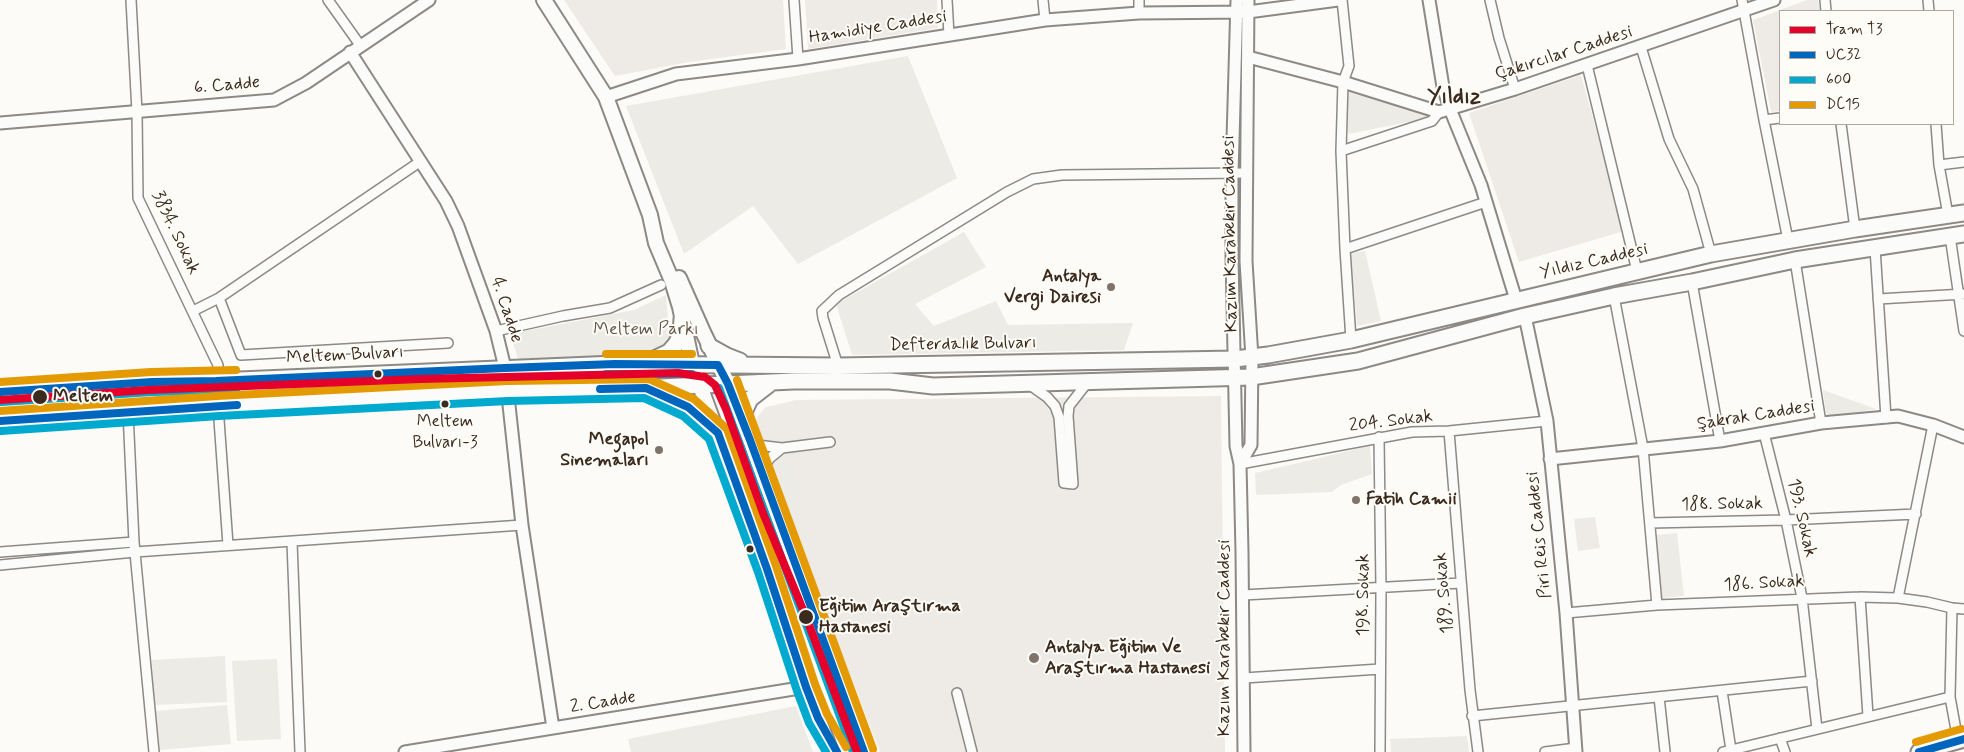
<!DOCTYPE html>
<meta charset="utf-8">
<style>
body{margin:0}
#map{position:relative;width:1964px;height:752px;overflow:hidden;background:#fcfbf8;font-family:Mynerve,sans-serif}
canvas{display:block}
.legend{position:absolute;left:1779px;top:10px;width:175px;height:115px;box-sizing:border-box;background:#fdfcf7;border:1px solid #afa8a0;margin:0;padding:6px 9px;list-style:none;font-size:15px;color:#3b2a1e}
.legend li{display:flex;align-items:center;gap:10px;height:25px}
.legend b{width:25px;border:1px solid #afa8a0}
</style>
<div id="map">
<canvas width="1964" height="752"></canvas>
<ul class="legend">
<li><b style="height:6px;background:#e4002b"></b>Tram T3</li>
<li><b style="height:6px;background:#0065bd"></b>UC32</li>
<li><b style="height:6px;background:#00a9ce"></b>600</li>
<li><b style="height:6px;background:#e49a03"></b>DC15</li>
</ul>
</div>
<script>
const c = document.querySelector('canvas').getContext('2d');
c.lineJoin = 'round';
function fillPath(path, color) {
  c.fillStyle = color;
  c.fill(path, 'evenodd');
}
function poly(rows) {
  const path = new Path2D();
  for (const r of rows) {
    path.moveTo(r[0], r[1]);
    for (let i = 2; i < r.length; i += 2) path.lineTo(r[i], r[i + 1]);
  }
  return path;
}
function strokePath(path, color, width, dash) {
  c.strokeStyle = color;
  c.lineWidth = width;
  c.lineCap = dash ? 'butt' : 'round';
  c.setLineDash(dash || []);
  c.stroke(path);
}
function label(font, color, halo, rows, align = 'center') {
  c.font = font + ' Mynerve,sans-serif';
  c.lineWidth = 4;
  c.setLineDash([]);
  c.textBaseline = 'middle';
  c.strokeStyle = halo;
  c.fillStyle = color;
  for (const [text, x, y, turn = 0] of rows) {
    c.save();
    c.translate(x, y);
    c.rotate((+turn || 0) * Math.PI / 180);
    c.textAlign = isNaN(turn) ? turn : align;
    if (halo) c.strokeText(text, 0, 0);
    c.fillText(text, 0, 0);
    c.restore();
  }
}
fillPath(poly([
 [564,0,783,0,786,49,689,62,615,76],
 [805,0,937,0,938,28,808,49],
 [1807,0,1818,0,1820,11,1780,11,1780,111,1771,112,1753,20],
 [1581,75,1624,231,1519,262,1469,113],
 [1221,396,1225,752,880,752,807,563,786,516,758,434,755,424,758,416,766,407,796,400],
 [1595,517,1600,548,1578,551,1574,519]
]), '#eeebe7');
fillPath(poly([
 [908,56,957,178,798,264,753,206,684,254,626,106],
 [1347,92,1427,114,1424,119,1348,134],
 [964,232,986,267,915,304,934,326,996,301,1008,325,1133,323,1124,350,852,355,836,304],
 [1365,251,1381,321,1357,326,1351,253],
 [666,295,670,344,664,352,520,365,510,334,634,310],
 [1823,390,1876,409,1834,417,1829,415,1826,413],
 [1370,446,1372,474,1341,485,1332,492,1256,495,1255,473],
 [796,455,801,523,793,525,774,468,777,461],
 [1677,533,1684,596,1662,598,1656,535],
 [225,656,227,702,154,705,152,660],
 [277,659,281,739,237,741,232,661],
 [227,705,231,744,160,750,156,711],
 [796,706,813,752,631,752,628,739],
 [1467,736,1469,752,1391,752,1390,739]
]), '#edebe6');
const minor = poly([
 [131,0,137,112,138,198,218,365,216,381],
 [328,0,360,45],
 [794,0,798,59],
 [947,0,949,35],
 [1043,0,1045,20],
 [1139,0,1139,13],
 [1342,0,1349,66,1343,82,1341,151,1345,249,1351,340],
 [1490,0,1499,38,1515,89],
 [1742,0,1764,120,1788,240],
 [1825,0,1826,11],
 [1928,0,1929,11],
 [1641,47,1669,139,1693,189,1711,254],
 [1587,65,1637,271],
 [1764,120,1780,118],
 [1841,124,1855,229],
 [1936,124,1939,165,1948,215],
 [1341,151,1432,121,1439,112],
 [1939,165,1964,162],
 [1950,236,1964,331],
 [1875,248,1886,418],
 [1345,249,1486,202],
 [1795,260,1821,423],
 [1692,282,1720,441],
 [1614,296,1643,448,1657,605],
 [219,298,241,355,448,343],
 [1878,299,1964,294],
 [193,311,219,298,421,161],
 [496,331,563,316,610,308,661,285],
 [838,366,823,318,822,311,839,295,1007,192,1033,179,1062,175,1245,173],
 [1030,385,1047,397,1055,406,1059,417,1064,483,1073,484,1068,416,1069,406,1087,383],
 [218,406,228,545],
 [128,412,134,542,154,752],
 [1449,431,1470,690,1478,752],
 [1764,433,1786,520,1802,598,1817,729],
 [1379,437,1381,589,1380,752],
 [750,440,757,445,782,448,830,442],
 [1240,464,1412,432,1449,431,1547,421],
 [762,474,764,466,770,458,782,448],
 [1650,523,1786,520,1916,514],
 [292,542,300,752],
 [0,552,134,542],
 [0,565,135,552,522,525],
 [1243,595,1461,583],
 [1860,597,1868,716],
 [1898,598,1933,425],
 [1952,608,1950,697,1958,741],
 [1566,613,1657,605,1860,597,1898,598,1927,602,1952,608,1964,609],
 [1244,678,1380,669],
 [1722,691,1731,750],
 [957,693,972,752],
 [1659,697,1665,752],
 [1472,716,1812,681],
 [1780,738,1785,752],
 [1545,752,1576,748],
 [1723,752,1950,697]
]);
const tertiary = poly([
 [1237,0,1232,174,1232,258,1236,446,1240,464,1242,552,1244,752],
 [1429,0,1443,87,1450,109,1481,185,1516,300],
 [350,52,446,201,458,226,496,331,505,368,522,525,553,728],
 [1248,57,1343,82,1439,112,1515,89,1774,0],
 [606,97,676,74,798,59,1045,20,1139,13,1248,12,1338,0],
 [0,123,274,100,306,83,429,0],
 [1525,316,1547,421,1566,613,1576,752],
 [1550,459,1720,441,1821,423,1898,416,1933,425,1964,437],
 [1240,464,1251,445,1252,358,1246,261,1248,0],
 [405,752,806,687]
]);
const secondary = poly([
 [544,0,606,97,650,215,656,243,672,281,680,307,692,364,767,569,806,687,831,752],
 [679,278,703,332,728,384,750,440,864,752]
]);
const primary = poly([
 [709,346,727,356,740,361],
 [650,361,669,352,676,344,681,334,682,319],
 [650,389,688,407,718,433],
 [0,392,152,382,216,381,615,364,838,366,1235,359,1268,355,1351,340,1711,254,1855,229,1964,213],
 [0,421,218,406,508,391,637,388,794,381,890,381,933,386,1251,377,1358,361,1525,316,1614,296,1692,282,1795,260,1964,234],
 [744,424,744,412,750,399,772,382],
 [1919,752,1964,739]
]);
strokePath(minor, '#8d8985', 12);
strokePath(tertiary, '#8d8985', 15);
strokePath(secondary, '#8d8985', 18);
strokePath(primary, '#8d8985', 19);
strokePath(minor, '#fbfbf9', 9);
strokePath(tertiary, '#fbfbf9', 11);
strokePath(secondary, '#fbfbf9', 14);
strokePath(primary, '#fbfbf9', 15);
strokePath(poly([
 [600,389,646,388,688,407,718,433,767,569,806,687,818,718,837,752],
 [0,392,152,382,216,381,505,368,615,364,718,365,728,384,750,440,864,752],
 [0,421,237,405],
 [1919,752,1964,739]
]), '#0065bd', 8);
strokePath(poly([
 [606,374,692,374],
 [719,388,853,752],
 [1,402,152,392,236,390],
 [1,431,219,416,508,401,644,398,683,416,709,439,758,572,797,691,809,723,826,752]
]), '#00a9ce', 8);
strokePath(poly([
 [606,354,692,354],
 [737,380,873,749],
 [0,382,151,372,236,370],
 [0,411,217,396,507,381,649,379,694,399,727,429,776,566,815,684,827,714,846,747],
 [1916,742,1961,729]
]), '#e49a03', 8);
strokePath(poly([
 [0,400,148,390,420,379,678,373,705,377,715,385,726,409,763,513,806,617,857,752]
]), '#e4002b', 8);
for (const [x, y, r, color] of [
 [1111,287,5,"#7f736a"],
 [378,374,4.5,"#3b2a1e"],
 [40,397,8,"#3b2a1e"],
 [445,404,4.5,"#3b2a1e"],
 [659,450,5,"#7f736a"],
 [1356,500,5,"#7f736a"],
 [750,549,4.5,"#3b2a1e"],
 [806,617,8,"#3b2a1e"],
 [1034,658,6,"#7f736a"]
]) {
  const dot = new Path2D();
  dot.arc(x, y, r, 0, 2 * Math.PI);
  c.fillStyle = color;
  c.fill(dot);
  strokePath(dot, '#fdfcf7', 2);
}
label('17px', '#3b2a1e', '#fdfcf7', [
 ["Meltem",445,422],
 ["Bulvarı-3",445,443]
]);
label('18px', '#3b2a1e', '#fdfcf7', [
 ["Hamidiye Caddesi",878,28,-9],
 ["Çakırcılar Caddesi",1564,54,-18],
 ["6. Cadde",227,86,-5],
 ["3834. Sokak",175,233,65],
 ["Kazım Karabekir Caddesi",1231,234,-91],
 ["Yıldız Caddesi",1594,262,-13],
 ["4. Cadde",506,310,72],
 ["Defterdalık Bulvarı",963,345,-1],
 ["Meltem Bulvarı",345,356,-3],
 ["Şakrak Caddesi",1756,416,-9],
 ["204. Sokak",1391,422,-7],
 ["188. Sokak",1722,505,-1],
 ["193. Sokak",1801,518,77],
 ["Piri Reis Caddesi",1540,535,-96],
 ["186. Sokak",1764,584,-3],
 ["189. Sokak",1445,593,-95],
 ["198. Sokak",1364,595,-90],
 ["Kazım Karabekir Caddesi",1225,638,-90],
 ["2. Cadde",603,703,-9]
]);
label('bold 18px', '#3b2a1e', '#fdfcf7', [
 ["Antalya",1101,277],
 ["Vergi Dairesi",1101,298],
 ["Megapol",649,440],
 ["Sinemaları",649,461],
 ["Fatih Camii",1366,500,"left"],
 ["Antalya Eğitim Ve",1045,648,"left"],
 ["Araştırma Hastanesi",1045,669,"left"]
], 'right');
label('18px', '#64574c', '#fdfcf7', [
 ["Meltem Parkı",646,330]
]);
label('bold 18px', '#3b2a1e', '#fdfcf7', [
 ["Meltem",53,397],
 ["Eğitim Araştırma",819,607],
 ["Hastanesi",819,628]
], 'left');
label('bold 22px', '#3b2a1e', '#fdfcf7', [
 ["Yıldız",1454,98]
]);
</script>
